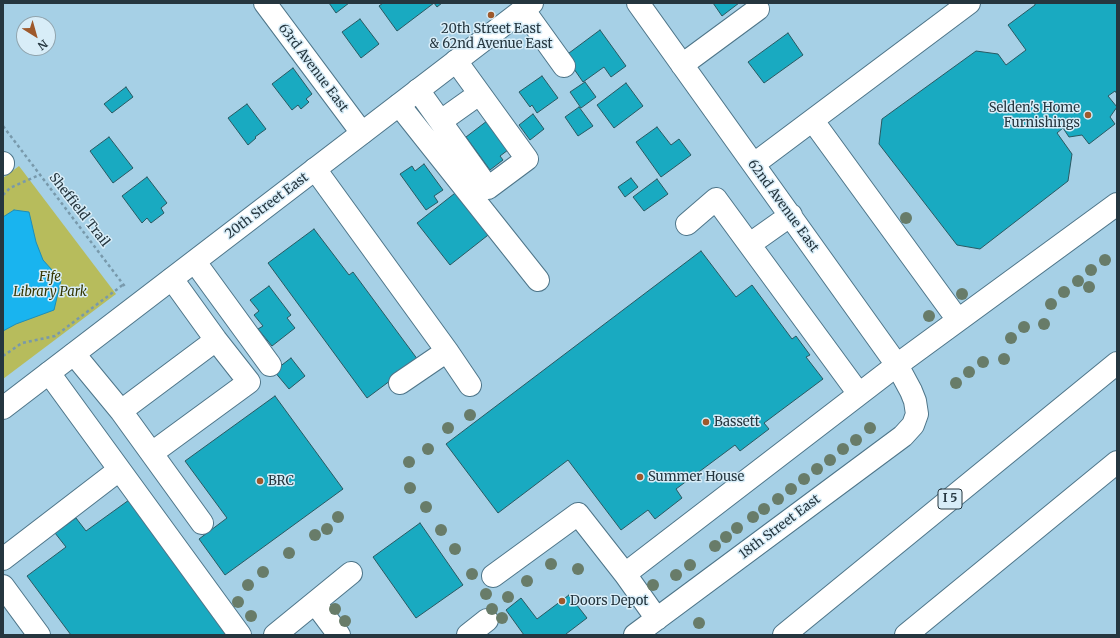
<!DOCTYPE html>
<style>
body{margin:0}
#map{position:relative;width:1120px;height:638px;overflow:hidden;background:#a6d0e6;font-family:Merriweather,serif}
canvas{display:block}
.frame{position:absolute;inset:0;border:4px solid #25363f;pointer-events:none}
.north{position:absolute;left:16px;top:16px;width:40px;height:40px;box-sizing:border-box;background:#d8edf8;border:1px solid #90a4ae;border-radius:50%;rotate:143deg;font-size:11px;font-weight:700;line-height:16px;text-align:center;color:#25363f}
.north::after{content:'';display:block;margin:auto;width:14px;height:18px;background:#9e592c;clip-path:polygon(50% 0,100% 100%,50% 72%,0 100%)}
</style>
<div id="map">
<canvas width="1120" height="638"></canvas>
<div class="frame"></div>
<div class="north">N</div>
</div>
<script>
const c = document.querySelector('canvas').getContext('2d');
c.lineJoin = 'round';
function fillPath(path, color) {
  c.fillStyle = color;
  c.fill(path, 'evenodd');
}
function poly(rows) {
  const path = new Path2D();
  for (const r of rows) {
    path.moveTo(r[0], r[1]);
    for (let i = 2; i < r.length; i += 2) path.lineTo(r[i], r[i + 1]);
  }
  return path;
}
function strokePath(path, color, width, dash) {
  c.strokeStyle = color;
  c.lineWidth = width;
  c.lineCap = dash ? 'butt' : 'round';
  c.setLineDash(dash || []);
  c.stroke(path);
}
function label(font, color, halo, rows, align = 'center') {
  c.font = font + ' Merriweather,serif';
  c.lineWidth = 3;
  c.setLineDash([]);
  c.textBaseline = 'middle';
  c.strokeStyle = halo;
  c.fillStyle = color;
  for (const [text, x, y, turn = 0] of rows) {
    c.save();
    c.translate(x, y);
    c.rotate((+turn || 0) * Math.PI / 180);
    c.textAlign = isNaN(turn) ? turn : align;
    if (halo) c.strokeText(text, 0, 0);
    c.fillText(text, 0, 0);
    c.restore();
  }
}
fillPath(poly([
 [19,166,116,294,3,379,3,178]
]), '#b7bc5c');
const water = poly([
 [14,210,29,212,36,242,43,260,61,280,54,310,16,324,3,331,3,217,14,210]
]);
fillPath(water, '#19b4ef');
strokePath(water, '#1d8eba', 1);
const building = poly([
 [329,3,349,3,336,13,329,3],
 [383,3,442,3,437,7,434,3,397,31,379,6,383,3],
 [713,3,739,3,722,16,713,3],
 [1035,3,1117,3,1117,94,1115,91,1108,96,1117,107,1110,117,1115,124,1089,144,1082,135,1069,137,1063,128,1057,133,1072,154,1068,181,980,249,957,245,879,144,882,119,976,51,998,54,1006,65,1026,50,1008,25,1035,5,1035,3],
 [360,19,379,44,361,58,342,32,360,19],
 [600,30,626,66,611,77,604,67,583,82,565,56,600,30],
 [788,33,803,55,764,83,748,62,788,33],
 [293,68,312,94,306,99,309,102,301,109,298,105,292,110,272,84,293,68],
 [542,76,558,98,537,113,532,105,530,107,519,92,542,76],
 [585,82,596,97,581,108,570,92,585,82],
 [626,83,643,106,614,128,597,105,626,83],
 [126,87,133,97,112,113,104,104,126,87],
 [247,104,266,129,255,137,256,138,248,145,228,118,247,104],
 [579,107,593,126,578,136,565,117,579,107],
 [533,114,544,129,530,140,519,125,533,114],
 [487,121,508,150,500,156,503,160,490,170,466,137,487,121],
 [657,127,671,145,679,139,691,155,661,177,636,142,657,127],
 [109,137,133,168,113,183,90,151,109,137],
 [424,164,443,190,434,196,438,202,426,210,400,174,412,166,415,171,424,164],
 [147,177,167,203,161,208,164,213,151,223,147,218,142,223,122,196,147,177],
 [631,178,638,187,625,197,618,187,631,178],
 [657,179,668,194,644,211,633,197,657,179],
 [459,190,492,232,450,265,417,223,459,190],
 [314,229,349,275,353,272,418,360,367,398,268,263,314,229],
 [701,251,736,297,752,285,792,339,796,336,810,355,806,357,823,379,764,423,769,429,740,451,735,445,676,489,682,498,655,519,648,510,621,530,568,460,498,513,446,444,701,251],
 [269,286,291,315,287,318,295,328,272,346,258,329,263,326,254,315,259,311,250,300,269,286],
 [291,358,305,376,289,389,274,371,291,358],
 [275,396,343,489,225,575,199,539,227,518,185,461,275,396],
 [129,500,230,635,71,635,27,576,66,547,55,533,76,518,86,531,129,500],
 [420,523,463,585,416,618,373,557,420,523],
 [569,595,587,618,566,634,567,635,524,635,506,610,521,598,537,619,569,595]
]);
fillPath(building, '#19aac1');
strokePath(building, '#295962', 1);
const minor = poly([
 [265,3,362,133],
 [523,9,564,66],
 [682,65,758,9],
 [418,90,488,188,527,159,456,61],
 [399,105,538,280],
 [441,121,479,94],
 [813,121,958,320],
 [3,163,3,164],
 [754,164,969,3],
 [315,169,447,351,400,383],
 [687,224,716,199,859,394],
 [750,244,791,215],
 [195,262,270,365],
 [447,351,470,385],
 [74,354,121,411,202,523],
 [49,373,240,635],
 [121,411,216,340],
 [152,453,249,382,216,340,172,279],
 [3,559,119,470],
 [625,574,657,619],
 [493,576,578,514,625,574,897,365,1117,204],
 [3,586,39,635],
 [315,603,339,635],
 [275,635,351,573],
 [468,635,487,620],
 [635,635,903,436,913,425,917,414,915,401,911,391,897,365,638,3]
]);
const major = poly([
 [3,408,532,3]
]);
const highway = poly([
 [784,635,1117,363],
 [906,635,1117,462]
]);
strokePath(minor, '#4e7589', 24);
strokePath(major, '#4e7589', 24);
strokePath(highway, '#4e7589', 24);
strokePath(poly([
 [3,126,126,288],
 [3,195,10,188,39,175],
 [3,356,22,343,55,336,124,284]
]), '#7899ab', 2.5, [3, 3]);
strokePath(minor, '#fff', 22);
strokePath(major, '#fff', 22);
strokePath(highway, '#fff', 22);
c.fillStyle = '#687c69';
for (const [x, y] of [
 [906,218],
 [1105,260],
 [1091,270],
 [1078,281],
 [1089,287],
 [1064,292],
 [962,294],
 [1051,304],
 [929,316],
 [1044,324],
 [1024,327],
 [1011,338],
 [1004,359],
 [983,362],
 [969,372],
 [956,383],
 [470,415],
 [448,428],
 [870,428],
 [856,440],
 [428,449],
 [843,449],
 [830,460],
 [409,462],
 [817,469],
 [804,479],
 [410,488],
 [791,489],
 [778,499],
 [426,507],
 [764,509],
 [338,517],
 [753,517],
 [737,528],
 [327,529],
 [441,530],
 [315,535],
 [726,537],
 [715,546],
 [455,549],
 [289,553],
 [551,564],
 [690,565],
 [578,569],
 [263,572],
 [472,574],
 [676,575],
 [527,581],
 [248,585],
 [653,585],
 [486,594],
 [508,597],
 [238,602],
 [335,609],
 [492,609],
 [251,616],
 [502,618],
 [345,621],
 [699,623]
]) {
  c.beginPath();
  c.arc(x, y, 6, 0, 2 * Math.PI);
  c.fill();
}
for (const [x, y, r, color] of [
 [491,15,4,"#9e592c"],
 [1088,115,4,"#9e592c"],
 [706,422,4,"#9e592c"],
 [640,477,4,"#9e592c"],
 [260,481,4,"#9e592c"],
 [562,601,4,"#9e592c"]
]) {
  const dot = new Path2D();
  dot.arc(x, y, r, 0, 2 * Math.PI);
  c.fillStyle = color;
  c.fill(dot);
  strokePath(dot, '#d8edf8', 1.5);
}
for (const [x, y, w] of [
 [950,499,24]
]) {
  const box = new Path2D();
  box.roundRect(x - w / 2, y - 10, w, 20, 3);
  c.fillStyle = '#d8edf8';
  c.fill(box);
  strokePath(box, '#25363f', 1);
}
label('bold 12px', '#25363f', null, [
 ["I 5",950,499]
]);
label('13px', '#25363f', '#d8edf8', [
 ["20th Street East",491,29,"center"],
 ["& 62nd Avenue East",491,44,"center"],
 ["Selden's Home",1080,108,"right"],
 ["Furnishings",1080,123,"right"],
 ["Bassett",714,422],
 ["Summer House",648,477],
 ["BRC",268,481],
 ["Doors Depot",570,601]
], 'left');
label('13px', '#25363f', '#d8edf8', [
 ["63rd Avenue East",313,68,53],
 ["20th Street East",267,206,-37],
 ["62nd Avenue East",783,206,54],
 ["Sheffield Trail",79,210,52],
 ["18th Street East",780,527,-37]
]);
label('italic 13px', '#353703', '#d8edf8', [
 ["Fife",50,277],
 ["Library Park",50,292]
]);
</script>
